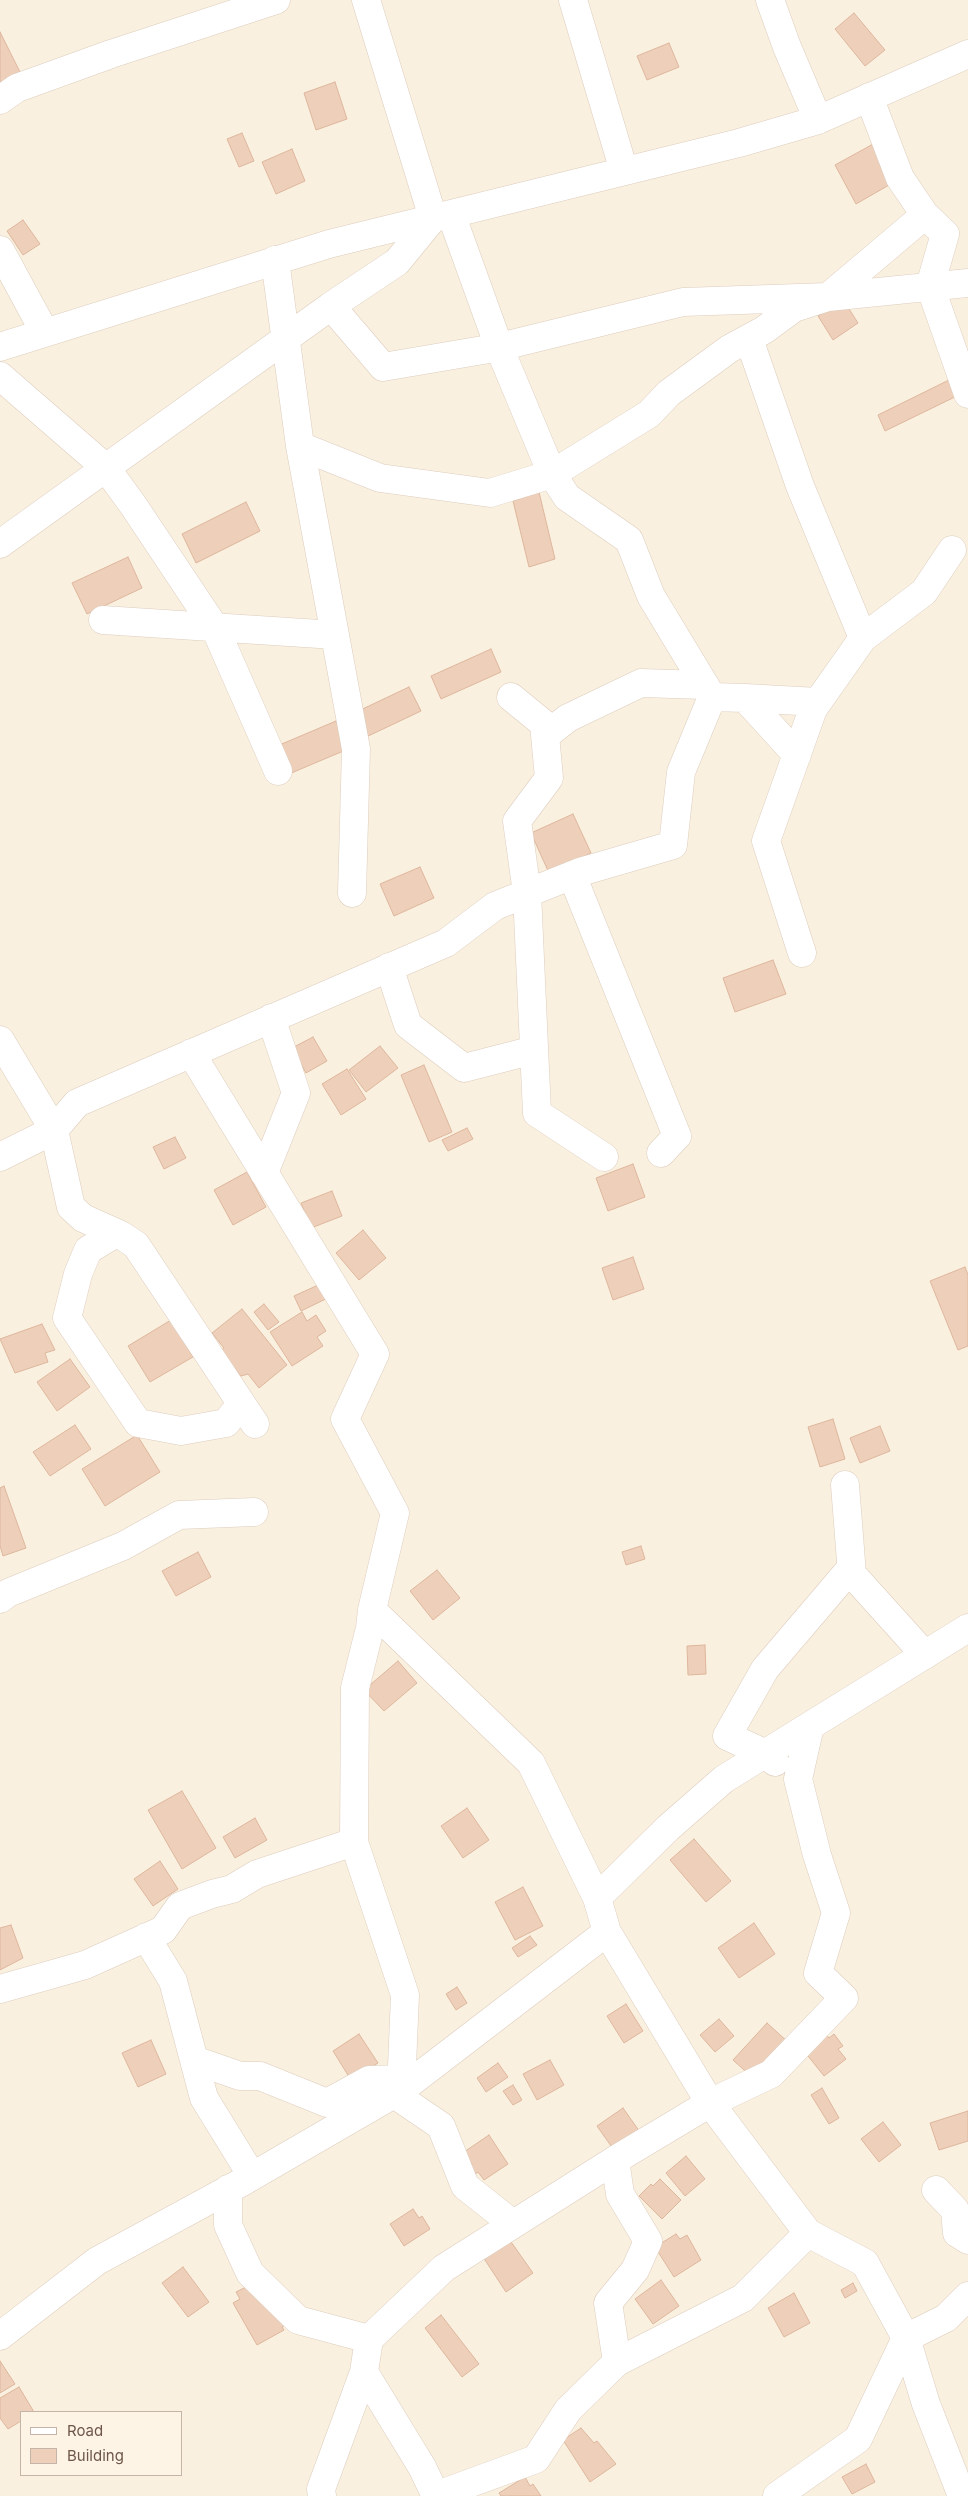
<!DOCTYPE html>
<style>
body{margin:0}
#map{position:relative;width:968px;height:2496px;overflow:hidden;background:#faf0e0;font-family:Inter,sans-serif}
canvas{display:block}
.legend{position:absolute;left:20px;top:2411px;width:162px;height:65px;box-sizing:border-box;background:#fdf4e6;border:1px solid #c4b5a8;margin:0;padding:6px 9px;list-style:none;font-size:15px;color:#6e574a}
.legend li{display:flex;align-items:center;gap:10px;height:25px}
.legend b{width:25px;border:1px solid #c4b5a8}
</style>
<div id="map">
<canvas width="968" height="2496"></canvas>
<ul class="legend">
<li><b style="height:6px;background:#fff"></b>Road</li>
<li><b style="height:14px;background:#edcfba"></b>Building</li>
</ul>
</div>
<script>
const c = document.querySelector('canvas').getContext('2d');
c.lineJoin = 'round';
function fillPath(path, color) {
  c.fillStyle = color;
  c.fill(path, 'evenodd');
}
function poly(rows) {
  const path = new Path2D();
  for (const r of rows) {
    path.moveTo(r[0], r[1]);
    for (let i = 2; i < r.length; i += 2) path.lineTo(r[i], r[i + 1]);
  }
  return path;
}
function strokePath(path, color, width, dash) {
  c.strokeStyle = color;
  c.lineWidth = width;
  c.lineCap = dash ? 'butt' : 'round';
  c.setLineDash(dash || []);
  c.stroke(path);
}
const building = poly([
 [854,13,885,50,865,66,835,29,854,13],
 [0,32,20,72,0,83,0,32],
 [669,43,679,67,647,80,637,56,669,43],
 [335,82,347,119,316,130,304,93,335,82],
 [242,133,254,161,239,167,227,139,242,133],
 [875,143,896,181,856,204,835,165,875,143],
 [292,149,305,181,276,194,262,162,292,149],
 [23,220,40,244,23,255,7,231,23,220],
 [844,301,858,323,833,340,818,316,844,301],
 [953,378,961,394,885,431,878,415,953,378],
 [539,492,555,559,529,567,513,501,539,492],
 [246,502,260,531,196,563,182,534,246,502],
 [128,557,142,588,87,614,72,583,128,557],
 [491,649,501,672,441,699,431,676,491,649],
 [409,687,421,711,364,738,352,714,409,687],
 [336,721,348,749,289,774,277,746,336,721],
 [573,814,591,853,549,873,531,833,573,814],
 [420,867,434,898,394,916,380,884,420,867],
 [773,960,786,994,735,1012,723,978,773,960],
 [313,1037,327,1061,306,1073,292,1048,313,1037],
 [380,1046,398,1068,366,1092,349,1070,380,1046],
 [424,1065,452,1132,429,1142,401,1075,424,1065],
 [347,1069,366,1099,341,1115,322,1084,347,1069],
 [467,1128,473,1139,448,1151,442,1140,467,1128],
 [175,1137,186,1158,164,1169,153,1147,175,1137],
 [633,1164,645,1197,608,1211,596,1178,633,1164],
 [247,1172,266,1207,233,1225,214,1190,247,1172],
 [332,1191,342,1216,311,1228,301,1203,332,1191],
 [363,1230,386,1258,359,1280,336,1253,363,1230],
 [633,1257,644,1289,613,1300,602,1268,633,1257],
 [965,1267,968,1275,968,1346,958,1350,930,1281,965,1267],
 [327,1281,334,1295,301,1311,294,1296,327,1281],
 [264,1304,279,1322,268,1330,254,1312,264,1304],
 [242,1309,287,1365,259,1388,248,1374,241,1376,220,1351,224,1348,212,1333,242,1309],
 [302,1312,307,1321,316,1315,326,1331,317,1337,323,1346,292,1366,270,1332,302,1312],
 [171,1320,193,1357,150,1382,128,1346,171,1320],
 [42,1324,55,1350,45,1353,48,1362,15,1373,0,1339,42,1324],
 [70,1359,90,1387,57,1411,37,1382,70,1359],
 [833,1419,845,1459,820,1467,808,1427,833,1419],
 [75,1425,91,1449,50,1476,33,1452,75,1425],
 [880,1426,890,1451,860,1463,850,1438,880,1426],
 [137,1435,160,1472,105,1506,82,1469,137,1435],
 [4,1486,26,1548,3,1556,0,1546,0,1488,4,1486],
 [641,1546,645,1559,626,1565,622,1552,641,1546],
 [198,1552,211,1577,176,1596,162,1571,198,1552],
 [437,1570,460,1598,433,1620,410,1591,437,1570],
 [705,1645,706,1674,688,1675,687,1646,705,1645],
 [398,1661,417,1683,384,1711,364,1690,398,1661],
 [182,1791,216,1848,182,1869,148,1810,182,1791],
 [467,1808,489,1840,463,1858,441,1826,467,1808],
 [255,1818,267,1840,235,1858,223,1837,255,1818],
 [694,1839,731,1881,706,1902,670,1860,694,1839],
 [160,1861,178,1889,153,1906,134,1879,160,1861],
 [523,1887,543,1926,515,1940,495,1902,523,1887],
 [754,1923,775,1954,739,1978,718,1948,754,1923],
 [11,1925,23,1958,0,1970,0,1928,11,1925],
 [530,1936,537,1945,518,1957,512,1948,530,1936],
 [457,1987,467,2003,456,2010,446,1994,457,1987],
 [626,2004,643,2031,624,2043,607,2016,626,2004],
 [719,2019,734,2036,715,2052,700,2035,719,2019],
 [767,2023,788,2042,754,2079,733,2060,767,2023],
 [359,2034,378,2063,351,2080,333,2051,359,2034],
 [826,2034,829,2038,834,2034,843,2046,838,2049,846,2059,824,2076,804,2051,826,2034],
 [151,2040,166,2074,138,2087,122,2053,151,2040],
 [550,2060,564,2085,537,2100,523,2074,550,2060],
 [498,2063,508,2077,486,2092,477,2078,498,2063],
 [513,2085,522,2100,513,2105,503,2091,513,2085],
 [822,2088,839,2118,829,2124,811,2095,822,2088],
 [623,2108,642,2135,616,2153,597,2126,623,2108],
 [968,2111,968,2141,939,2150,930,2123,968,2111],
 [883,2122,901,2145,879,2162,861,2139,883,2122],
 [489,2135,508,2164,484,2180,478,2172,473,2176,467,2167,472,2164,464,2152,489,2135],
 [686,2156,705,2179,685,2196,666,2173,686,2156],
 [660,2179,681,2200,662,2219,639,2196,651,2184,653,2186,660,2179],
 [413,2209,419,2218,422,2216,430,2229,404,2246,390,2224,413,2209],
 [676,2234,680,2239,687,2235,701,2260,674,2277,655,2247,676,2234],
 [509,2239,533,2273,506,2292,483,2257,509,2239],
 [183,2267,209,2302,188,2317,162,2283,183,2267],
 [661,2280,679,2306,653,2324,635,2299,661,2280],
 [853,2283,857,2291,845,2298,841,2290,853,2283],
 [250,2285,287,2324,282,2327,284,2330,257,2345,233,2303,240,2299,236,2292,250,2285],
 [794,2293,810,2323,784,2337,768,2308,794,2293],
 [441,2315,479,2364,462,2377,425,2328,441,2315],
 [0,2361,15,2384,0,2393,0,2361],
 [19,2387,34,2412,21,2412,21,2421,8,2429,0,2418,0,2398,19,2387],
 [581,2428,594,2443,597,2441,616,2464,590,2482,563,2440,581,2428],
 [866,2464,875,2482,852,2494,842,2477,866,2464],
 [525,2477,530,2486,533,2484,541,2496,501,2496,499,2493,525,2477]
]);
fillPath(building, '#edcfba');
strokePath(building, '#deb69c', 1);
const minor = poly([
 [573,0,624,171],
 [770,0,787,47,818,120],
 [869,97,900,178,925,215,945,234,930,286,968,394],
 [0,100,17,88,111,54,276,0],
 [0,250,45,333],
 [275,260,300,446,356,749,352,893],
 [331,306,383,367,495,348,683,302,828,297,968,283],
 [749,339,800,486,863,638],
 [0,347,329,244,739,143,818,120,968,54],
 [0,376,106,468,133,505,215,628,278,771],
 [300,446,380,478,490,493,552,474,649,414,669,393,729,349,764,330,794,308,828,297,925,215],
 [0,544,331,306,397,262,433,218,366,0],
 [103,620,335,635],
 [511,697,544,724,549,778,517,821,527,893,537,1113,604,1157],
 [712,697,745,698,797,755],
 [745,698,818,702],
 [545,736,568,718,641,683,705,685],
 [572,875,677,1136,661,1153],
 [802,953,766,841,813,709,863,638,924,592,952,550],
 [389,967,408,1025,464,1068,534,1050],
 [0,1040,54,1130,71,1207,83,1218,121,1235,136,1245,255,1424],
 [191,1053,375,1354,345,1419,395,1513,372,1610,370,1628,355,1688,354,1842,405,1995,401,2090,607,1932],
 [0,1157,54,1130,77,1103,446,943,495,906,580,872,673,845,681,772,712,697,651,596,629,540,567,497,552,474,499,347,451,214],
 [264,1173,296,1093,271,1018],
 [116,1233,88,1250,78,1274,67,1318,138,1423,181,1431,226,1423,241,1404],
 [845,1485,852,1574,925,1655],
 [0,1599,8,1593,123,1546,179,1515,254,1512],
 [372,1610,531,1763,597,1898],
 [775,1762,764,1753,727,1736,765,1669,851,1568],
 [146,1937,173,1981,204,2098,252,2176],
 [0,1989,85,1965,163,1930,180,1906,212,1894,232,1889,257,1874,354,1842],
 [194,2060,240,2076,260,2076,327,2103,369,2080,402,2079],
 [394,2094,441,2126,465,2186,513,2224],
 [615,2160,620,2194,648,2241,635,2270,608,2303,617,2362],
 [228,2189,228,2225,250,2273,298,2320,369,2339],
 [936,2190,955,2210,957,2233,968,2240],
 [0,2336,97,2261,244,2181,401,2090],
 [322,2496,321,2489,364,2372],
 [435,2496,536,2459,568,2410,617,2362,743,2298,808,2233],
 [436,2496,422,2467,364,2372,369,2339,444,2268,615,2160,710,2103,771,2074,844,1998,818,1973,836,1913,817,1855,798,1779,810,1726],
 [777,2496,858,2439,906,2338,946,2318,968,2296],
 [962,2496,926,2404,906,2338,865,2263,808,2233,710,2103,607,1932,597,1898,668,1828,724,1779,968,1628]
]);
strokePath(minor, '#ddcdbd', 29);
strokePath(minor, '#fff', 28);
</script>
